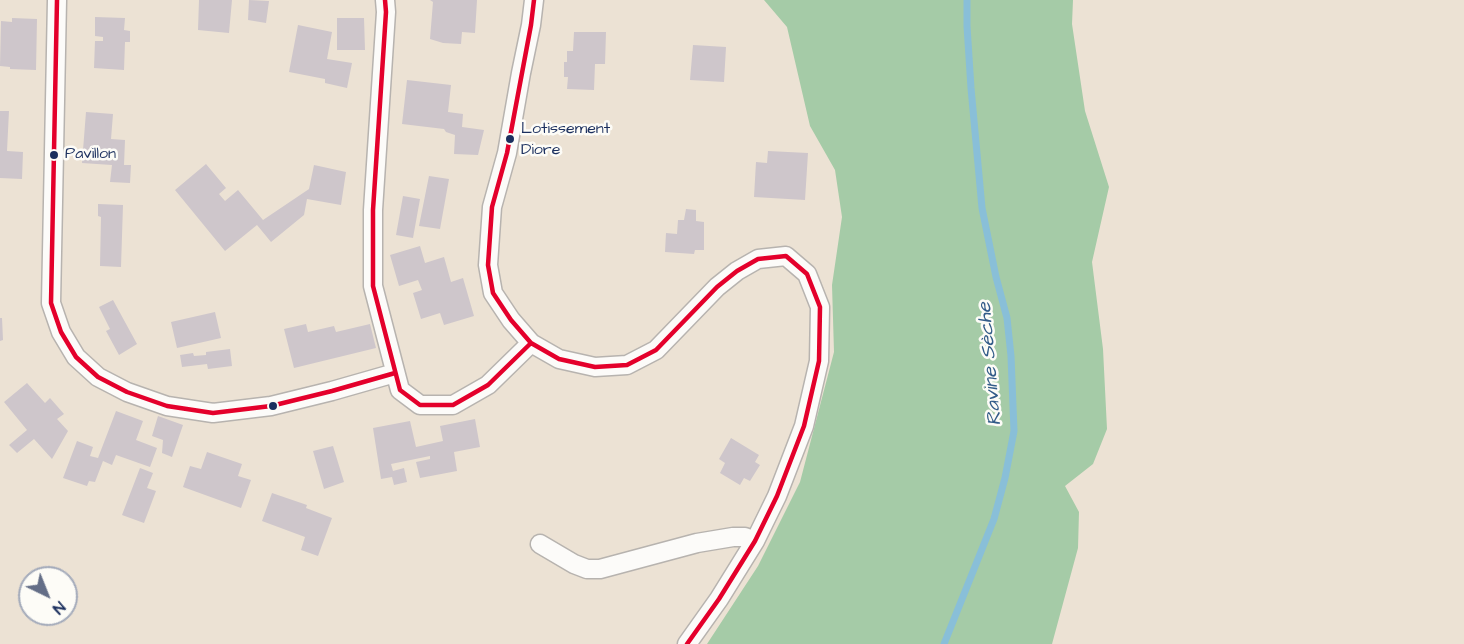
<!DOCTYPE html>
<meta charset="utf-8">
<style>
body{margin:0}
#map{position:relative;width:1464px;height:644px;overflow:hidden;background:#ece2d4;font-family:"Architects Daughter",sans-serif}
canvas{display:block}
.north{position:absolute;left:18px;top:566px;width:60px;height:60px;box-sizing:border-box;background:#fdfcf7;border:2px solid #a3aaba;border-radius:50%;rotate:137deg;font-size:16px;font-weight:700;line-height:24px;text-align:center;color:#1b2f5e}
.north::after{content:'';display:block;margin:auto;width:21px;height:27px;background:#646e87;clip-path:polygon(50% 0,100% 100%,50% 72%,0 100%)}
</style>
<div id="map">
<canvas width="1464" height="644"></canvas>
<div class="north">N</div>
</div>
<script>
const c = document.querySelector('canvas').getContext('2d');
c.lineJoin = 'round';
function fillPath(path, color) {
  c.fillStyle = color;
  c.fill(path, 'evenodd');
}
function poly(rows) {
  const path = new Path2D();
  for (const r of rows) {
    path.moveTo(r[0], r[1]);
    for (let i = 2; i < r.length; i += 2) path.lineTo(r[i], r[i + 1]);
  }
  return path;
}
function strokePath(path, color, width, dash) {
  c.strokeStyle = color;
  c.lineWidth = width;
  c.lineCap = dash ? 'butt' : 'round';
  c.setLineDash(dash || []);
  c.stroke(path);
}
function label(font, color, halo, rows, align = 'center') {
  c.font = font + ' "Architects Daughter",sans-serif';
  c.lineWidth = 5;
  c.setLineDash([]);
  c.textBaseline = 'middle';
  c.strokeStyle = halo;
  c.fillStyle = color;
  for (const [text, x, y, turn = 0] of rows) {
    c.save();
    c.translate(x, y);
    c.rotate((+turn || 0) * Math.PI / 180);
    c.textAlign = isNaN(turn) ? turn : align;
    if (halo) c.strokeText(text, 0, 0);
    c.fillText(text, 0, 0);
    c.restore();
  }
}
fillPath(poly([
 [764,0,1073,0,1072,24,1085,111,1109,187,1092,262,1103,349,1107,429,1093,464,1065,486,1079,512,1078,548,1052,644,707,644,758,566,800,482,834,352,832,285,842,217,835,170,810,126,787,27]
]), '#a5cba7');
strokePath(poly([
 [944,644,994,519,1005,478,1014,431,1011,356,1007,318,996,277,982,208,971,88,967,26,967,0]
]), '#89bfd8', 7);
fillPath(poly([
 [199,0,232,0,229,33,198,30],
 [249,0,269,1,266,23,248,20],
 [430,0,477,0,475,33,462,32,461,44,443,43,430,39,433,2],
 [95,17,125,18,124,30,130,31,130,42,125,42,124,70,94,68,95,41,103,41,103,37,95,36],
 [12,18,37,19,36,70,10,69,10,67,0,66,1,21,12,22],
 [337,18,364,18,365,50,337,50],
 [298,25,332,32,327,59,352,63,347,88,325,83,325,79,289,72],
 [574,32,606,32,605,64,595,64,594,90,567,89,568,77,564,77,564,62,567,62,567,51,573,51],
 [693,45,726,47,724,82,690,80],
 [407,80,451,85,448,112,463,114,462,127,484,130,478,155,454,154,455,135,446,132,444,129,402,124],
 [0,111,9,111,7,151,23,152,22,179,0,178],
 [86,112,113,114,111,139,125,140,124,165,131,165,130,183,110,182,112,165,82,163],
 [768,151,808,153,805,200,754,197,756,162,767,163],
 [206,164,226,188,219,194,225,201,238,190,263,220,309,189,314,165,346,172,341,205,307,199,304,215,271,242,257,225,225,251,175,190],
 [429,176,449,179,440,229,419,226],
 [403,196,420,199,413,238,396,235],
 [98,204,123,205,121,267,100,266,101,217,98,216],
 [686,209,696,210,696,221,704,222,704,250,695,250,694,254,665,252,666,233,677,234,678,220,684,220],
 [420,246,425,263,444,257,451,282,463,278,474,316,444,325,440,313,421,319,413,293,422,290,418,280,399,286,390,255],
 [113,300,137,344,119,355,106,331,110,329,99,307],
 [215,312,221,338,177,348,171,322],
 [0,318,2,318,3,340,0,341],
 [306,324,308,332,334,326,336,332,370,324,376,348,294,368,284,329],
 [230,349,232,366,208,369,207,364,182,367,180,355,193,353,194,356,206,355,206,352],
 [27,383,45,403,50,398,64,414,57,419,68,431,52,459,34,439,17,453,9,445,27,430,4,402],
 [116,411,143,421,136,440,157,448,150,467,116,455,112,465,103,461,95,482,89,481,87,486,63,478,77,441,93,447,90,456,98,458],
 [158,416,183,425,172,457,162,453,163,440,152,436],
 [475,419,480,447,454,452,457,471,420,478,416,462,430,459,430,456,391,464,393,471,404,468,407,482,394,485,392,477,381,479,373,428,410,421,416,447,443,441,440,426],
 [731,438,759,455,755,462,760,465,750,481,744,478,740,485,720,473,725,463,719,459],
 [333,446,344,482,324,489,313,451],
 [207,452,242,464,238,476,251,480,241,508,183,487,190,466,201,469],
 [140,468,153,473,147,488,156,491,144,523,122,515],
 [272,493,307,505,306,508,332,518,318,556,301,550,305,537,262,521]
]), '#cec6cb');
const minor = poly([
 [57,0,51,303,61,332,76,357,98,377,127,392,167,406,213,413,271,406,332,391,395,373],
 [385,0,386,12,373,210,373,286,400,390,420,405,453,405,488,385,531,343],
 [534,0,531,25,521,73,507,153,492,207,488,265,493,293,511,320,531,343,559,359,595,367,627,365,656,350,717,287,737,271,758,259,786,256,807,274,820,307,819,361,804,426,777,496,755,541,719,599,687,644],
 [540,544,574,564,587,569,600,569,697,543,733,537,745,537,755,541]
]);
strokePath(minor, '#b7b3af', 21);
strokePath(minor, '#fcfbf9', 18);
strokePath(poly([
 [57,0,51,303,61,332,76,357,98,377,127,392,167,406,213,413,271,406,332,391,395,373],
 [385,0,386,12,373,210,373,286,400,390,420,405,453,405,488,385,531,343],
 [534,0,531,25,507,153,492,207,488,265,493,293,511,320,531,343,559,359,595,367,627,365,656,350,717,287,737,271,758,259,786,256,807,274,820,307,819,361,804,426,777,496,755,541,719,599,687,644]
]), '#e4002b', 4.5);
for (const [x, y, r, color] of [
 [510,139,5,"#1b2f5e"],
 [54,155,5,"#1b2f5e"],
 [273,406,5,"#1b2f5e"]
]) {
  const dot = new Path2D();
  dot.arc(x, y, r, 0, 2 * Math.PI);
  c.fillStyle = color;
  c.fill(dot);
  strokePath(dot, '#fdfcf7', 2);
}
label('16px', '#1b2f5e', '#fdfcf7', [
 ["Lotissement",521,130],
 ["Diore",521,151],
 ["Pavillon",65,155]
], 'left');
label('italic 20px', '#335c89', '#fdfcf7', [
 ["Ravine Sèche",991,364,-95]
]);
</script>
